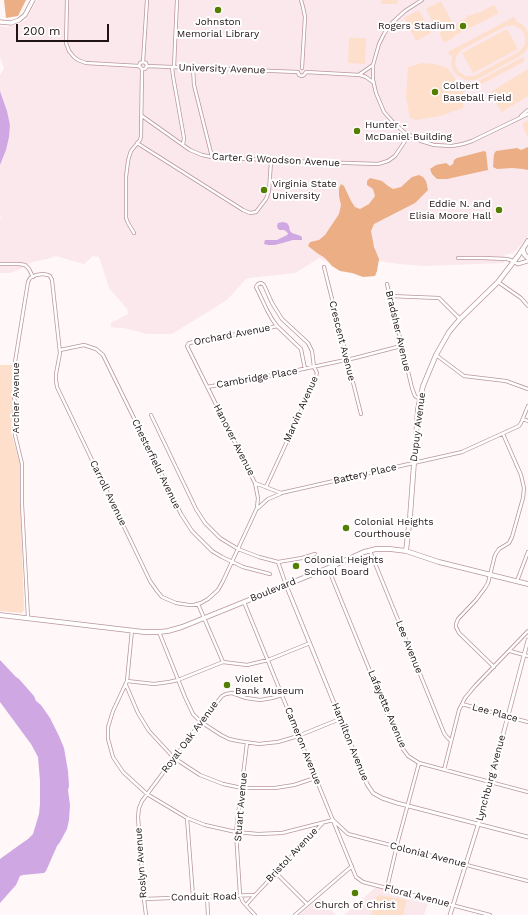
<!DOCTYPE html>
<style>
body{margin:0}
#map{position:relative;width:528px;height:915px;overflow:hidden;background:#fff7f8;font-family:"Work Sans",sans-serif}
canvas{display:block}
.scale{position:absolute;left:16px;top:24px;width:93px;height:18px;box-sizing:border-box;border:2px solid #211417;border-top:0;padding-left:5px;font-size:12px;line-height:14px;white-space:nowrap;color:#211417;-webkit-text-stroke:3px #fff;paint-order:stroke}
</style>
<div id="map">
<canvas width="528" height="915"></canvas>
<div class="scale">200 m</div>
</div>
<script>
const c = document.querySelector('canvas').getContext('2d');
c.lineJoin = 'round';
function fillPath(path, color) {
  c.fillStyle = color;
  c.fill(path, 'evenodd');
}
function poly(rows) {
  const path = new Path2D();
  for (const r of rows) {
    path.moveTo(r[0], r[1]);
    for (let i = 2; i < r.length; i += 2) path.lineTo(r[i], r[i + 1]);
  }
  return path;
}
function strokePath(path, color, width, dash) {
  c.strokeStyle = color;
  c.lineWidth = width;
  c.lineCap = dash ? 'butt' : 'round';
  c.setLineDash(dash || []);
  c.stroke(path);
}
function label(font, color, halo, rows, align = 'center') {
  c.font = font + ' "Work Sans",sans-serif';
  c.lineWidth = 4;
  c.setLineDash([]);
  c.textBaseline = 'middle';
  c.strokeStyle = halo;
  c.fillStyle = color;
  for (const [text, x, y, turn = 0] of rows) {
    c.save();
    c.translate(x, y);
    c.rotate((+turn || 0) * Math.PI / 180);
    c.textAlign = isNaN(turn) ? turn : align;
    if (halo) c.strokeText(text, 0, 0);
    c.fillText(text, 0, 0);
    c.restore();
  }
}
fillPath(poly([
 [37,0,528,0,528,236,522,244,513,253,505,255,504,263,424,266,399,264,372,260,341,267,318,258,318,259,295,273,249,278,245,280,227,300,172,334,147,334,124,328,117,328,111,327,111,323,128,314,127,309,109,288,99,257,93,256,84,264,56,256,47,259,32,262,18,270,10,273,0,273,0,219,1,216,0,215,0,165,6,150,10,125,7,111,0,91,0,75,4,68,0,57,0,26,7,27,19,24,26,20],
 [376,887,429,900,424,915,344,915],
 [320,898,336,915,299,915]
]), '#fbe8ec');
fillPath(poly([
 [381,0,398,0,397,4,381,4],
 [441,1,452,22,437,30,426,9],
 [494,5,499,13,454,36,454,37,444,43,439,33,467,18,467,16,469,15,470,16,478,12,479,13],
 [419,10,431,33,416,41,404,18],
 [514,17,516,20,515,21,523,25,528,32,528,47,525,52,520,56,476,80,465,80,456,74,452,68,451,64,453,55,450,56,448,52],
 [513,25,521,29,525,36,525,44,520,51,474,76,466,76,459,72,456,67,455,61,457,55,461,50,504,27],
 [507,29,518,49,473,73,462,53],
 [349,38,366,38,365,64,348,63],
 [523,57,525,61,480,85,478,81],
 [422,63,435,64,447,68,453,75,463,90,464,95,463,108,440,116,416,120,410,118,406,97,408,67],
 [528,69,528,96,502,112,489,93],
 [528,120,528,138,523,127,523,123],
 [0,365,13,365,12,417,11,432,20,463,21,516,24,610,22,613,0,611],
 [379,895,407,900,403,915,371,915,376,897]
]), '#fedfcc');
fillPath(poly([
 [4,0,26,0,18,16,6,18],
 [528,147,528,170,523,169,512,168,497,169,493,167,494,154,496,151,517,148,521,150],
 [484,151,486,152,488,170,447,179,437,179,432,174,430,169,436,165,446,163,450,166,453,164,454,160,457,158],
 [419,175,423,177,426,181,428,190,415,203,374,224,371,231,374,247,379,259,377,271,375,276,363,277,352,273,340,271,332,266,325,258,317,253,308,246,310,242,319,240,325,235,339,214,341,205,339,196,339,188,341,184,344,186,351,201,355,207,360,209,369,204,375,196,373,189,367,185,367,181,370,178,382,181,388,186,393,189,401,187,412,177]
]), '#ecae84');
fillPath(poly([
 [0,91,7,111,10,125,9,137,6,150,0,165],
 [283,222,287,223,289,226,290,231,292,233,301,236,302,238,302,240,293,240,275,245,268,245,264,244,265,240,277,240,287,235,288,234,287,232,284,230,280,230,278,229,277,226,278,223],
 [0,660,16,677,19,679,34,696,36,701,41,705,50,718,59,736,64,748,68,771,69,786,68,790,70,805,69,820,67,829,60,842,57,846,46,871,44,873,23,875,20,876,16,885,0,903,0,859,18,846,28,839,33,834,39,814,40,804,40,781,38,757,31,744,0,702]
]), '#cfa8e3');
const minor = poly([
 [67,0,66,43,69,51,74,57,78,60,86,63,139,66],
 [301,0,303,7,305,17,302,68],
 [422,0,405,11,394,21,390,25,384,34,379,44,373,65,373,80,376,93,384,112,393,122,404,132,421,141,434,145,452,146,463,144,472,141,528,114],
 [143,62,147,0],
 [139,66,142,69,145,69,147,66,298,72,299,75,302,76,304,75,306,72,360,75,366,77,374,83],
 [139,66,140,63,143,62,146,63,147,66],
 [172,67,173,76,184,138,183,145],
 [174,67,177,0],
 [193,68,194,85,212,157],
 [360,74,373,65],
 [142,116,190,150,202,155,212,157,286,161,378,164,388,161,395,156,409,135],
 [521,116,528,110],
 [137,143,243,210,250,213,256,212,266,199,269,191,271,161],
 [134,233,128,223,126,218,126,177,128,161,129,157,131,151,140,140,141,137,142,69],
 [458,258,483,258,507,259,513,261],
 [0,264,19,264,25,265,29,269,33,277],
 [324,267,361,414],
 [498,282,521,298,528,306],
 [387,284,412,388,415,396,420,399],
 [390,296,439,298,460,319],
 [277,326,265,329,189,343,187,346,255,483,281,493,462,452,519,426,521,423,528,406],
 [60,350,84,345,96,349,103,355,181,514,192,531,212,551,222,557,243,567,270,574],
 [436,355,464,376,506,381,528,389],
 [207,387,284,373,355,358,401,346],
 [151,415,196,509,205,523,220,538,238,549,259,557,278,562,302,558,315,554],
 [523,419,528,421],
 [266,487,314,383,317,373,314,367,312,351,308,343,282,319,272,303,264,285,261,283,258,284,256,287,258,291,267,310,272,319,277,326,301,349,305,369],
 [258,508,268,499,280,494],
 [370,551,444,733,446,736,451,741],
 [278,562,286,585],
 [328,568,400,745,408,756,419,763,528,792],
 [517,581,528,552],
 [244,602,356,877,363,882,490,915],
 [198,604,223,662],
 [28,618,22,504,22,464,15,435,14,427,15,362,28,282,30,278,36,275,43,274,48,275,50,276,52,280,60,353,56,374,56,380,57,387,150,581,157,591,162,597,176,603,189,605,194,605,201,603,208,599,218,590,223,581,257,508,258,498,255,483],
 [132,630,127,681,113,711,108,727,108,739,113,757,123,772,147,794,187,818,205,825,236,832,258,834,282,833,333,820,348,834,528,881],
 [159,632,185,697,193,714,201,722,221,735,229,739,238,741,259,744,268,743,278,742,298,736,340,719],
 [510,651,528,656],
 [494,667,459,633,456,627,456,624,458,619,476,600,485,588,488,583,495,555,499,549,509,543,512,537,523,498,524,488,521,475,503,434],
 [127,681,154,684,169,682,178,680,223,662,247,665,268,660,310,643],
 [126,685,138,713,149,731,174,758,200,775,223,784,242,788,275,788,294,785,315,778],
 [462,704,528,722],
 [247,743,236,832,240,895,243,902,255,915],
 [444,770,459,710,465,698,475,686,528,631],
 [187,818,193,897],
 [276,873,307,904],
 [387,888,398,841,419,763],
 [207,896,208,915],
 [144,899,255,895,322,824],
 [246,905,255,895],
 [146,915,144,899,138,817,139,808,142,801,201,722,222,696,226,694,232,693,246,698,260,700,272,698,282,695],
 [295,915,352,866]
]);
const tertiary = poly([
 [514,262,518,264,528,261],
 [286,585,367,784,373,793,382,798,397,803,528,837],
 [450,915,485,803,528,640]
]);
const secondary = poly([
 [0,22,11,23,19,20,25,15,33,0]
]);
const primary = poly([
 [523,249,524,254,528,258],
 [406,551,410,517,418,409,420,399,423,386,436,355,449,332,460,319,498,282,518,256,528,241],
 [0,615,144,632,159,632,168,631,182,627,328,568,364,552,376,549,390,549,406,551,439,562,528,584]
]);
strokePath(minor, '#b9969e', 4);
strokePath(tertiary, '#b9969e', 4.5);
strokePath(secondary, '#b9969e', 5);
strokePath(primary, '#b9969e', 5.5);
strokePath(minor, '#fff', 2.5);
strokePath(tertiary, '#fff', 3);
strokePath(secondary, '#fff', 3.5);
strokePath(primary, '#fff', 4);
for (const [x, y, r, color] of [
 [218,10,4,"#537e01"],
 [463,26,4,"#537e01"],
 [435,92,4,"#537e01"],
 [357,131,4,"#537e01"],
 [264,190,4,"#537e01"],
 [499,210,4,"#537e01"],
 [346,528,4,"#537e01"],
 [296,566,4,"#537e01"],
 [227,685,4,"#537e01"],
 [355,893,4,"#537e01"]
]) {
  const dot = new Path2D();
  dot.arc(x, y, r, 0, 2 * Math.PI);
  c.fillStyle = color;
  c.fill(dot);
  strokePath(dot, '#fff', 1.5);
}
label('10px', '#211417', '#fff', [
 ["Johnston",218,22,"center"],
 ["Memorial Library",218,34,"center"],
 ["Rogers Stadium",455,26,"right"],
 ["Colbert",443,86],
 ["Baseball Field",443,98],
 ["Hunter -",365,125],
 ["McDaniel Building",365,137],
 ["Virginia State",272,184],
 ["University",272,196],
 ["Eddie N. and",491,204,"right"],
 ["Elisia Moore Hall",491,216,"right"],
 ["Colonial Heights",354,522],
 ["Courthouse",354,534],
 ["Colonial Heights",304,560],
 ["School Board",304,572],
 ["Violet",235,679],
 ["Bank Museum",235,691],
 ["Church of Christ",355,905,"center"]
], 'left');
label('10px', '#211417', '#fff', [
 ["University Avenue",222,69,2],
 ["Carter G Woodson Avenue",276,160,3],
 ["Bradsher Avenue",398,331,77],
 ["Orchard Avenue",232,335,-11],
 ["Crescent Avenue",342,341,76],
 ["Cambridge Place",257,378,-10],
 ["Archer Avenue",16,398,-90],
 ["Marvin Avenue",301,409,-66],
 ["Dupuy Avenue",418,427,-83],
 ["Hanover Avenue",234,440,63],
 ["Chesterfield Avenue",156,464,64],
 ["Battery Place",365,474,-13],
 ["Carroll Avenue",108,493,64],
 ["Boulevard",273,590,-22],
 ["Lee Avenue",409,647,68],
 ["Lafayette Avenue",387,709,67],
 ["Lee Place",495,713,15],
 ["Royal Oak Avenue",190,737,-53],
 ["Hamilton Avenue",350,742,68],
 ["Cameron Avenue",303,746,68],
 ["Lynchburg Avenue",491,778,-75],
 ["Stuart Avenue",241,807,-85],
 ["Bristol Avenue",292,855,-47],
 ["Colonial Avenue",428,855,14],
 ["Roslyn Avenue",141,863,-94],
 ["Floral Avenue",417,896,14],
 ["Conduit Road",204,897,-1]
]);
</script>
